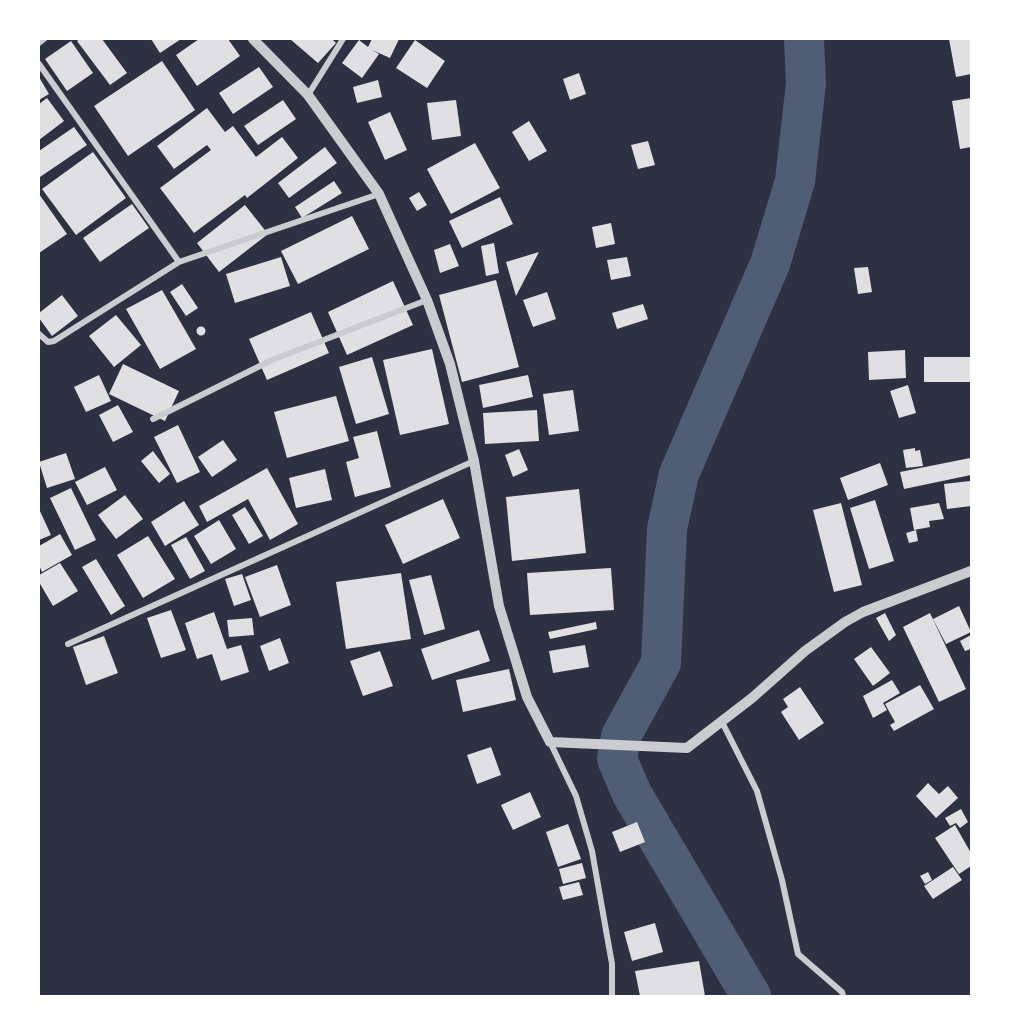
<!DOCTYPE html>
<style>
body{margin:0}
#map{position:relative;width:1010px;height:1035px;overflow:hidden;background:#2d3142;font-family:Roboto,sans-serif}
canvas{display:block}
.frame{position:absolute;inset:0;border:40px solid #fff;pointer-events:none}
</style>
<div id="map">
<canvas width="1010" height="1035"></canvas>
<div class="frame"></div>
</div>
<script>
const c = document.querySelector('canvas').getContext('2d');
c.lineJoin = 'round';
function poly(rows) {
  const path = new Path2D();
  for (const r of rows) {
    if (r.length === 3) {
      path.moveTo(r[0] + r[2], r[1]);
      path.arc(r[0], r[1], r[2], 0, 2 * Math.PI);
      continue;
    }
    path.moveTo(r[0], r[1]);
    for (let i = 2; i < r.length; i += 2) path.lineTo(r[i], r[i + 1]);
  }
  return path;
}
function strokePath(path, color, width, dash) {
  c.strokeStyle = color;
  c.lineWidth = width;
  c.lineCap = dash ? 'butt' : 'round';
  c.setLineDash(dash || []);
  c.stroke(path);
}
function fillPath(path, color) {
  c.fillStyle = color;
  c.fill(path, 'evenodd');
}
strokePath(poly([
 [751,996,632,794,617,759,621,736,661,663,667,529,679,474,770,264,795,181,806,83,804,39]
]), '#4f5d75', 40);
fillPath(poly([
 [80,39,102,39,127,73,110,85,77,41],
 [151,39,181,39,160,53],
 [199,39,228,39,240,56,197,86,176,55],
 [290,39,332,39,336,43,318,63],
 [372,39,399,39,390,58,372,50,379,54,362,78,342,63,359,40,368,47],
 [949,39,971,39,971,74,956,77],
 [415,40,445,61,427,88,396,68],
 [71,41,93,73,67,91,45,59],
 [162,61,195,110,128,156,94,106],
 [259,67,273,87,233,114,219,93],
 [579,73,586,94,570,100,563,79],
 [39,77,49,94,39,100],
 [378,80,382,97,357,103,353,87],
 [47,98,64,121,39,140,39,104],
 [971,98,971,147,960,149,952,101],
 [283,100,296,119,258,145,244,126],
 [456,100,461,136,432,140,427,103],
 [207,108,225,132,233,126,256,157,282,137,298,158,247,198,245,195,194,233,160,188,211,150,207,145,174,169,157,146],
 [390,112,407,150,385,160,368,122],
 [529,121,547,151,529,161,512,132],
 [74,127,87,145,40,177,39,151],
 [648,141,655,165,638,169,631,145],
 [475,143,500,188,451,214,427,169],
 [325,147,337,163,289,198,278,183],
 [93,152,126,198,76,235,42,189],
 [334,181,342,193,302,218,295,207],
 [419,192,427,205,417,211,409,198],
 [39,194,67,234,39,253],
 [500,197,513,224,462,248,449,221],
 [132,204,149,228,100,262,83,238],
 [245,205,268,234,219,272,197,243],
 [352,216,369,249,298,284,281,251],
 [611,223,615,244,596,248,592,227],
 [494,243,499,273,486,276,481,246],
 [450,244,459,266,440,273,434,250],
 [539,252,516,296,506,262],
 [281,257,290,286,235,303,226,274],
 [627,257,631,276,611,280,607,260],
 [868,267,872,292,858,294,854,268],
 [496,280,519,367,462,382,439,295],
 [393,281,413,325,347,355,328,312],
 [182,284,198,308,186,316,170,292],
 [162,290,196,349,160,369,126,309],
 [547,292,556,319,533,327,523,300],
 [62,295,78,316,52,336,39,318,39,313],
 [643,304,648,319,617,329,612,313],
 [311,312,329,353,267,380,249,339],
 [116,315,141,345,114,367,89,336],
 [201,331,4.5],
 [432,349,449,424,400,435,383,360],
 [905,350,906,378,869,380,868,352],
 [372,357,389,414,356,424,339,367],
 [924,357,971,357,971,382,924,382],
 [123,364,179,391,165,421,109,394],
 [99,375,111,401,86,412,74,387],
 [528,375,533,397,483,408,479,385],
 [908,385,916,413,899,418,890,391],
 [573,390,579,431,549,435,543,394],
 [336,396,349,441,287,458,274,412],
 [118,405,133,432,113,442,99,415],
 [537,410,539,441,485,444,483,413],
 [178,425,200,472,177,483,154,437],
 [377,431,391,487,355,497,346,462,359,458,353,437],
 [223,440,237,460,212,477,198,457],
 [915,448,915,451,920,450,923,466,906,468,903,450],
 [519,449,528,470,513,477,505,455],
 [153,451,170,474,159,483,141,461],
 [66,453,75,479,47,488,39,462],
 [970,458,971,475,904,489,900,472],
 [880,463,888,485,848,500,840,478],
 [105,467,117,490,87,505,75,482],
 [267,468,298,524,270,540,248,499,207,522,199,506],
 [325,469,332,500,296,508,289,478],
 [970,481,971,506,947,509,944,484],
 [71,488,96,540,75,550,50,498],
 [579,489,586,553,512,561,506,497],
 [125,495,143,519,116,539,98,515],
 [443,499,460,538,403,564,385,525],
 [875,500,894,561,869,569,850,508],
 [184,501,199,525,165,546,151,522],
 [841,503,862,585,834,592,813,510],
 [939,503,944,519,929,521,930,527,914,530,910,508],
 [245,507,263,536,249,544,232,515],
 [39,509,51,535,39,540],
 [219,520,236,549,211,564,194,536],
 [916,530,918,541,909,543,906,533],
 [60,534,72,555,42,572,39,565,39,546],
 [148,536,175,579,143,598,117,555],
 [186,537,205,571,190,579,171,545],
 [96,559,125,606,111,615,82,567],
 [60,563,78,591,53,606,39,582,39,575],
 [277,565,291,605,260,617,245,577],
 [611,568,614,610,530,615,527,573],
 [401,573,411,639,346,649,336,582],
 [242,574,251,600,234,606,225,579],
 [431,575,445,629,424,635,409,580],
 [959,606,971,632,946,644,933,619],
 [171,610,186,650,161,658,147,618],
 [214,612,227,649,241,645,249,672,221,681,212,654,197,659,185,623],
 [885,613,896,635,889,641,876,618],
 [930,613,966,689,939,702,903,627],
 [252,618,254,635,229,637,227,620],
 [596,622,597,629,550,639,548,632],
 [479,630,490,661,432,680,421,649],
 [971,635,971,649,965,651,960,641],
 [104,636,118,673,86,685,73,647],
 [280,638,289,663,269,671,260,646],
 [585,645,589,667,553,673,549,651],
 [871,647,890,673,873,686,854,659],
 [380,651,393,686,363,696,350,661],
 [509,669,516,700,463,712,456,680],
 [892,680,900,693,883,703,887,710,873,718,863,696],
 [920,685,934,709,894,731,890,725,895,722,885,704],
 [800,687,824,723,799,740,781,712,788,707,783,699],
 [491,747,501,775,477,784,467,755],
 [928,783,939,794,948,786,958,798,936,818,916,796],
 [530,792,541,817,513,830,501,805],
 [961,809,968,822,960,828,956,823,950,826,945,818],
 [637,822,645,842,620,852,612,832],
 [568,824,581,859,558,867,546,832],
 [955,825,971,853,971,866,959,874,935,838],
 [582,863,586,878,563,884,559,869],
 [953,867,962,880,933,899,924,886],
 [928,872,932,880,925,884,920,876],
 [579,882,583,895,563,900,559,887],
 [655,923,663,952,632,961,624,932],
 [699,961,705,996,640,996,635,971]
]), '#e0e0e3');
strokePath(poly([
 [39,43,44,39],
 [39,64,179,262],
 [308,95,343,39],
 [39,334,48,342,54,341,179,262,379,194],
 [153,419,272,360,427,300],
 [68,644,474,461],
 [721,720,757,791,782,880,798,954,842,992,843,996],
 [550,742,576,796,592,851,612,964,612,996]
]), '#caccd0', 6);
strokePath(poly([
 [253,39,308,95,379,194,427,300,450,364,474,461,499,606,527,697,550,742,687,748,752,698,805,651,845,622,863,612,971,571]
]), '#caccd0', 10);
</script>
